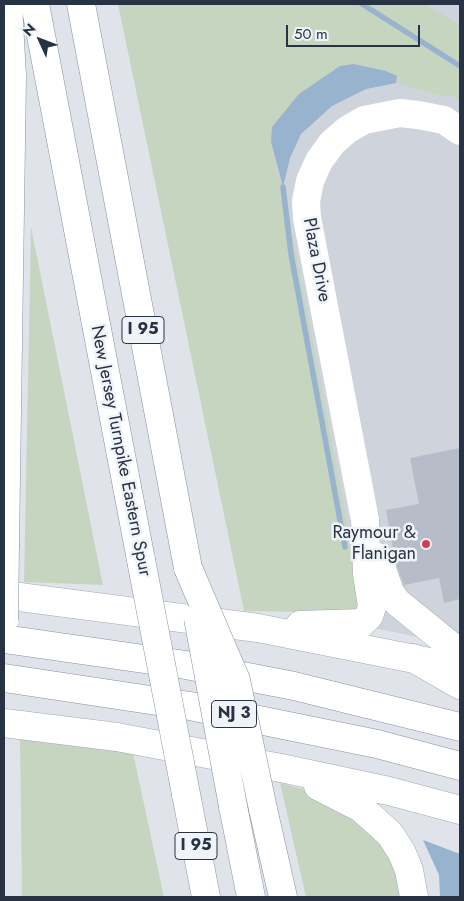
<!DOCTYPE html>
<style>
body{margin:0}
#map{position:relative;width:464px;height:901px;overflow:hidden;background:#e0e4ea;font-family:Jost,sans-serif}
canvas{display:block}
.frame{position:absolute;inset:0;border:5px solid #273243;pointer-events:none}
.north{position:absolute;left:15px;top:15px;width:50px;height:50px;-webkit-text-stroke:4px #f0f3f7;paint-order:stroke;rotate:313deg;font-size:14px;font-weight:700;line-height:20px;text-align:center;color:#273243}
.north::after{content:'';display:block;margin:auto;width:18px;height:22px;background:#273243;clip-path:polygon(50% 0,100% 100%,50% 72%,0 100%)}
.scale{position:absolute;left:286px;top:25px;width:134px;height:22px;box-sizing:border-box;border:2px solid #273243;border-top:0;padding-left:6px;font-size:15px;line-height:18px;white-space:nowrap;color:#273243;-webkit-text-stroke:4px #f0f3f7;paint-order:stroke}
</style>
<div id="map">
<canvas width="464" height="901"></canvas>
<div class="frame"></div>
<div class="north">N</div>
<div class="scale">50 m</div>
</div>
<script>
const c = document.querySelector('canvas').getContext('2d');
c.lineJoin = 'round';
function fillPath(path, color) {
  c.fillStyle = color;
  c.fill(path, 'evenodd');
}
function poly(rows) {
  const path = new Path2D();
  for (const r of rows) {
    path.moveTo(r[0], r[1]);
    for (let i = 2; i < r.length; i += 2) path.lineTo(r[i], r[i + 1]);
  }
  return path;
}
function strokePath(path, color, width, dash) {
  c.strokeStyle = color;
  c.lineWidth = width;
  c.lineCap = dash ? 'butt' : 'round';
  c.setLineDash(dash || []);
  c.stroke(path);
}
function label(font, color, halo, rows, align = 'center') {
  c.font = font + ' Jost,sans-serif';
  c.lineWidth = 5;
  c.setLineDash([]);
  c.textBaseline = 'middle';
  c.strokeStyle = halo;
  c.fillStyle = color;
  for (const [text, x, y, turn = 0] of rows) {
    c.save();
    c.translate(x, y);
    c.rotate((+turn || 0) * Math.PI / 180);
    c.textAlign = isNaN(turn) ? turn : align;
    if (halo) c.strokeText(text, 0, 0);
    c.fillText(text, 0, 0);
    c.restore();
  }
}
fillPath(poly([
 [192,4,460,4,460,646,297,612]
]), '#ced3dc');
fillPath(poly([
 [118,4,424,4,460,25,460,101,452,95,442,96,396,83,397,76,386,71,354,64,340,66,272,127,271,142,277,171,284,191,349,532,360,596,356,615,328,618,297,612,244,611],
 [31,227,103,585,24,582],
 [20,739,133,753,164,897,22,897],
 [280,783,326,795,372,830,404,881,404,897,306,897]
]), '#c6d5c0');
fillPath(poly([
 [354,64,386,71,397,76,396,83,366,89,332,106,301,134,290,158,283,187,271,142,272,127,299,94,340,66],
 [423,840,460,854,460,895,457,897,440,897,439,875]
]), '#98b3cd');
strokePath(poly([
 [362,4,460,66],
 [283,187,291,254,345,547]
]), '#98b3cd', 5.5);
fillPath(poly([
 [460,448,460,599,444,603,439,578,404,585,395,560,386,510,419,504,410,458]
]), '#b7bdc8');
const primary = poly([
 [378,557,390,592,397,602,460,653],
 [4,595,258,628,460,668],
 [300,625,362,623,369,616,372,607,367,574,365,520],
 [4,723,117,737,281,768,389,791,460,810],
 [318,786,361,808,390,834,402,853,409,870,414,897]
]);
const highway = poly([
 [35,4,141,560],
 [81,4,188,568],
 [5,545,12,76,8,4],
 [4,639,186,665,294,686,460,727],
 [413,658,460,685],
 [4,678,190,706,377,744,460,766],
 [186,794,206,897],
 [233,806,251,897],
 [263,809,283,897]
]);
strokePath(primary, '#9ea9b7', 29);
strokePath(highway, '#8692a2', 29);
strokePath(poly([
 [365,520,307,218,306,201,310,181,319,161,332,143,347,130,364,120,400,113,418,115,444,120,460,131]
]), '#fff', 28);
strokePath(primary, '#fff', 28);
strokePath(highway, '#fff', 28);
const highwayBridge = poly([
 [141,560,186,794],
 [188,568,236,680,263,809],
 [198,618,233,806],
 [4,620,5,545]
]);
strokePath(highwayBridge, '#8692a2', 29, []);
strokePath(highwayBridge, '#fff', 28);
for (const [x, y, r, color] of [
 [426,544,5,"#d93b56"]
]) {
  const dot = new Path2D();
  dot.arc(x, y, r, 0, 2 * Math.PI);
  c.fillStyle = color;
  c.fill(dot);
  strokePath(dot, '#f0f3f7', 2);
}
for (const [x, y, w] of [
 [143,330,42],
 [234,714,45],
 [196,846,42]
]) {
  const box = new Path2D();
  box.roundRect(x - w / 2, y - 13.5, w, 27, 4);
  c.fillStyle = '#f0f3f7';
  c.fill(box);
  strokePath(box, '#273243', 1);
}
label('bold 16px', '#273243', null, [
 ["I 95",143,330],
 ["NJ 3",234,714],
 ["I 95",196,846]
]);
label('18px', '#273243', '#f0f3f7', [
 ["Plaza Drive",316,260,79],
 ["New Jersey Turnpike Eastern Spur",120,451,79]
]);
label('18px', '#273243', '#f0f3f7', [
 ["Raymour &",416,534],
 ["Flanigan",416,555]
], 'right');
</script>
